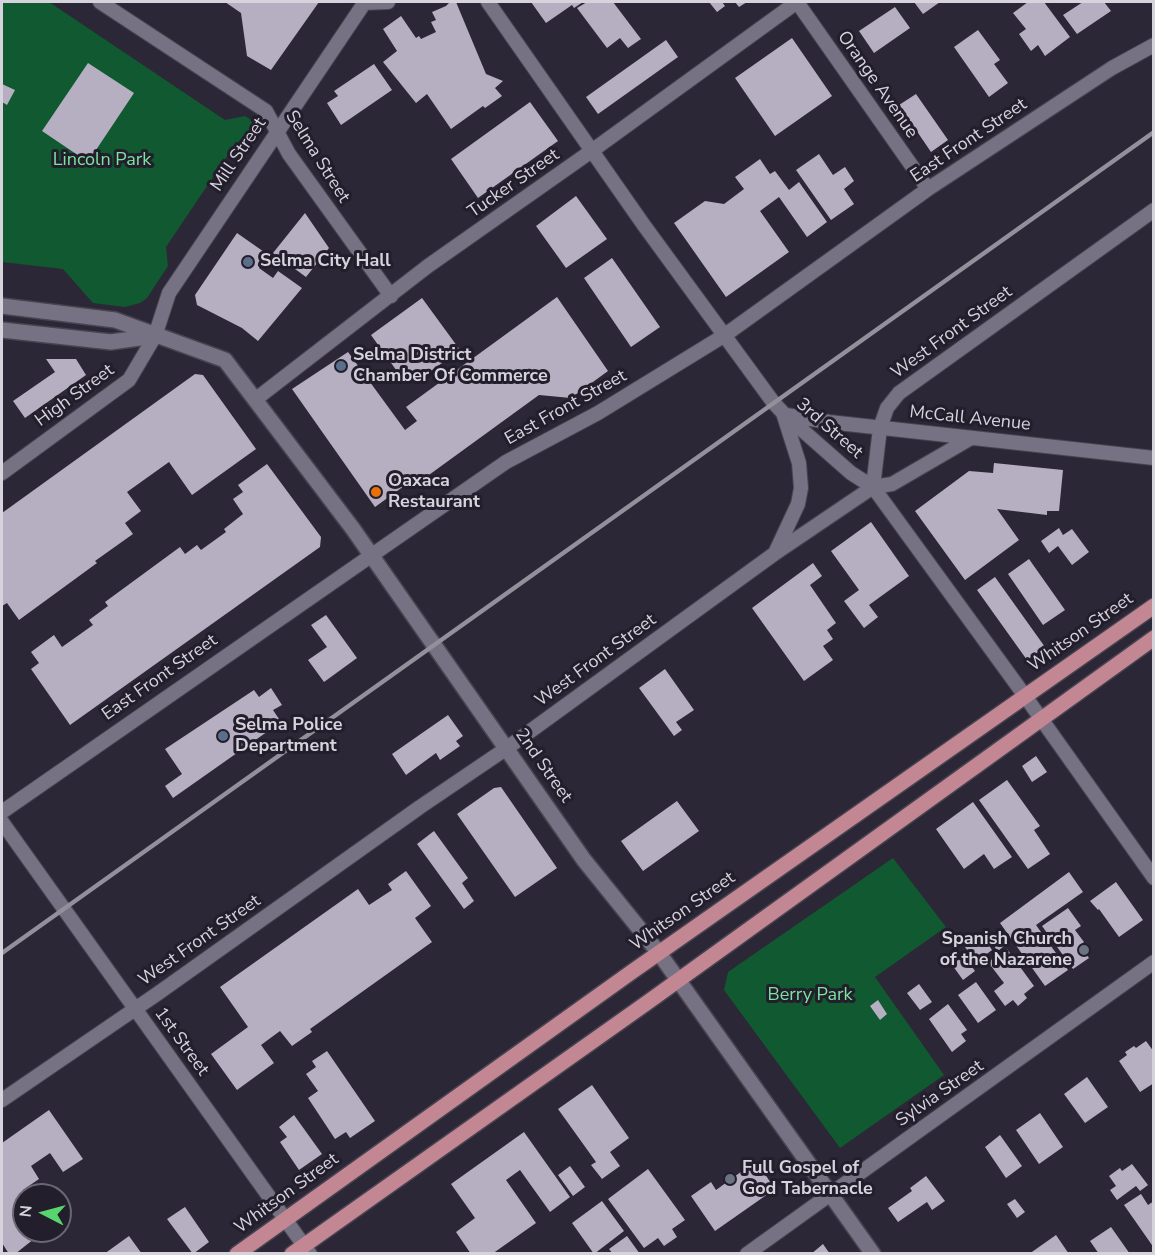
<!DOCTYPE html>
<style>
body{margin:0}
#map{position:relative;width:1155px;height:1255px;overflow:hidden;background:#2c2736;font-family:"Nunito Sans",sans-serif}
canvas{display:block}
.frame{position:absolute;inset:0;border:3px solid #d6d3dd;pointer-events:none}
.north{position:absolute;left:12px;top:1183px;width:60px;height:60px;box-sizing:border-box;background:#231e2c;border:2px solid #6b6673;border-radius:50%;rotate:276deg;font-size:16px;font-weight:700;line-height:24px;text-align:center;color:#d6d3dd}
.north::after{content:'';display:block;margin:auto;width:21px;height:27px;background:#58d56f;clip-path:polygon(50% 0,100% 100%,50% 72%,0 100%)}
</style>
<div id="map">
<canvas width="1155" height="1255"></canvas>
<div class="frame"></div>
<div class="north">N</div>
</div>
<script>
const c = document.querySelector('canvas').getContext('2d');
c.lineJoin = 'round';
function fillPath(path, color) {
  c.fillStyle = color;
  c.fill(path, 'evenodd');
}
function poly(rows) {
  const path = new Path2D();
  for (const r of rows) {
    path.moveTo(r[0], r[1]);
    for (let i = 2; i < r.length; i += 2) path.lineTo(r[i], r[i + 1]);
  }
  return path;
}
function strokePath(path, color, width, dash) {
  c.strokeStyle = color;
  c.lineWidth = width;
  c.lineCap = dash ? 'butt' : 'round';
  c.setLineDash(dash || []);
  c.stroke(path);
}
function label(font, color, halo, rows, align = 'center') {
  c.font = font + ' "Nunito Sans",sans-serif';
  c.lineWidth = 6;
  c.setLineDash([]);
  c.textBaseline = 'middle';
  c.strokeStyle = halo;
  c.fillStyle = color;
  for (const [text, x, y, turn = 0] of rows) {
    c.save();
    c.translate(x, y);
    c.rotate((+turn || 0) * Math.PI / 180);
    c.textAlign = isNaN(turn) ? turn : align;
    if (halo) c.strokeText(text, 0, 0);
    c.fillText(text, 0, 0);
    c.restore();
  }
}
fillPath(poly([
 [2,2,49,2,225,120,245,116,253,121,255,134,252,140,236,143,166,247,168,266,147,298,140,303,125,307,93,303,63,269,2,262],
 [893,858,946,927,875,977,944,1075,840,1148,724,990,728,972]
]), '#115931');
fillPath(poly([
 [225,2,319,2,271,70,247,56,241,13],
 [450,2,456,2,486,74,503,81,495,88,502,96,485,108,483,106,451,129,427,94,416,103,383,62,397,51,383,29,401,16,416,38,419,36,421,39,436,32,431,22,436,20,432,12,446,6],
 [531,2,583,2,574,8,572,5,546,23],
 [587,2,613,2,641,39,628,48,620,38,607,48,577,8],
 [709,2,722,2,725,6,717,12],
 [735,2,747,2,739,7],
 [914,2,940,2,923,14],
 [1028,2,1044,2,1070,37,1045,56,1038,45,1031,51,1019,34,1026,29,1013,13],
 [1083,2,1104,2,1111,11,1077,34,1063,15],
 [895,7,910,28,874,53,859,31],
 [978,30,1000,60,994,64,1008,83,989,97,954,47],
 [792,38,832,96,775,136,735,78],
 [666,40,678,57,598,114,586,97],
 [88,63,134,93,88,162,42,131],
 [374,64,392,90,341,125,327,103,338,96,334,91],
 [2,84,15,90,7,105,2,102],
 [916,94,948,140,931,152,899,105],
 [530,102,558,141,478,198,451,159],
 [819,154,833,175,845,167,854,181,844,189,854,204,831,220,796,170],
 [760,159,770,174,775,171,789,190,799,182,827,222,807,237,779,197,760,211,789,252,726,297,674,223,705,201,724,204,744,189,735,177],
 [576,196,607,239,566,268,536,226],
 [305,213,329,248,306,277,273,253],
 [237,233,267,254,259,268,273,278,278,271,302,288,258,341,242,328,197,305,195,295],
 [612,258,660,327,631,347,584,278],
 [557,297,608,371,571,398,539,395,422,480,418,476,375,507,292,389,348,352,405,430,417,421,406,407],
 [422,298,460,350,424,376,410,374,406,369,399,374,371,335],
 [46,359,76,359,86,375,25,418,13,401,55,372],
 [195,374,203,375,256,449,192,495,169,462,127,492,141,511,125,523,133,534,95,561,97,563,19,620,7,603,2,606,2,513],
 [994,463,1063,470,1059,511,1047,511,1047,515,997,509,1019,540,965,580,915,511,969,471,993,473],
 [267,464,321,537,320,547,70,725,31,669,39,663,31,652,54,635,62,647,93,625,89,620,108,606,105,602,180,547,185,554,197,545,201,550,226,532,224,529,243,514,233,499,243,492,238,485],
 [871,522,909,576,869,605,878,617,864,628,844,601,859,590,831,551],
 [1059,528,1063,535,1072,529,1089,552,1072,565,1058,546,1049,553,1041,541],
 [1029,559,1065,610,1043,625,1008,574],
 [813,563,822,576,810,585,836,623,827,630,833,639,823,646,833,660,804,681,752,608],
 [995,577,1045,647,1027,660,977,590],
 [326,615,357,658,324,682,308,660,327,647,311,625],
 [665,669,694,710,676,722,682,730,674,736,639,688],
 [271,688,282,705,273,710,281,722,173,798,165,786,182,774,165,749,254,690,259,697],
 [448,715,463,736,456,741,460,746,440,760,436,753,406,775,392,754],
 [1036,756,1047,772,1032,782,1022,766],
 [1007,780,1040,826,1034,830,1050,854,1028,869,979,800],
 [501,787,557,868,515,897,457,814,494,788],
 [677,801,699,831,643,871,621,841],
 [973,802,1012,857,994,869,984,854,964,869,936,829],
 [434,831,468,878,462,883,474,901,464,909,417,844],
 [406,871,431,906,415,918,432,942,310,1029,312,1032,292,1046,280,1031,261,1045,274,1063,237,1090,211,1054,248,1027,220,987,358,889,369,905,392,890,388,884],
 [1069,872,1083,892,1036,925,1068,970,1045,986,1000,923],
 [1116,882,1143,920,1119,937,1099,909,1098,910,1090,901],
 [1068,908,1081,926,1075,930,1084,942,1080,945,1089,958,1073,969,1042,926],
 [982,935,992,950,976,962,965,947],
 [999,938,1004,946,998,951,992,944],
 [1007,949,1034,986,1024,994,1027,998,1018,1006,1013,1000,1005,1006,994,991,1004,983,988,962],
 [962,953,975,971,963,980,950,962],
 [976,982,996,1010,978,1023,958,995],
 [919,984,932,1002,920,1010,907,993],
 [878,1000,887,1014,880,1020,870,1006],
 [948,1004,967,1030,961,1034,966,1041,952,1052,929,1019],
 [1146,1041,1154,1052,1154,1083,1140,1092,1119,1061,1127,1055,1125,1052,1134,1046,1136,1048],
 [327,1051,375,1121,350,1138,346,1132,335,1139,308,1098,318,1091,306,1074,316,1067,312,1061],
 [1087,1077,1108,1107,1085,1123,1064,1094],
 [592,1085,629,1138,610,1152,620,1166,602,1179,591,1165,596,1162,558,1109],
 [49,1110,83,1159,63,1172,50,1153,31,1166,39,1179,23,1190,26,1195,24,1195,24,1231,44,1231,15,1254,9,1254,2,1243,2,1143],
 [1040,1113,1063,1147,1039,1164,1016,1130],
 [294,1115,322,1154,299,1170,280,1142,287,1137,279,1127],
 [524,1132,570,1197,550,1212,520,1170,506,1180,536,1223,492,1254,471,1254,456,1232,475,1218,451,1184],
 [1000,1135,1022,1166,1006,1178,985,1147],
 [756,1161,775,1189,715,1231,691,1196,711,1182,716,1190],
 [1132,1164,1148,1185,1140,1191,1136,1186,1117,1200,1110,1190,1116,1186,1109,1176,1120,1168,1122,1171],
 [570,1166,585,1187,573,1196,558,1175],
 [648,1169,685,1220,672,1229,677,1237,664,1246,658,1238,644,1248,608,1199],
 [926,1176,945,1201,932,1210,927,1202,898,1222,888,1208,912,1191,910,1188],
 [1141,1194,1148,1205,1154,1201,1154,1248,1124,1205],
 [1015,1199,1025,1212,1017,1218,1007,1204],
 [602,1201,624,1231,594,1254,572,1223],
 [185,1207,209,1242,193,1254,167,1219],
 [1111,1227,1130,1254,1099,1254,1090,1241],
 [1056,1235,1069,1254,1029,1254],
 [129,1236,142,1254,104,1254],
 [627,1236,640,1254,613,1254,609,1249],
 [823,1244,830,1254,811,1254]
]), '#b5afc1');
const minor = poly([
 [100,2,266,111,289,154,391,296],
 [488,2,643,224,773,402,784,414,851,473,873,487,1025,696,1154,878],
 [797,2,928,189],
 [363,3,388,2],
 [256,399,428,266,593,150,797,2],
 [786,415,829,422,1154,458],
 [2,473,129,380,155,336,169,293,365,2],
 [873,487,892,484,971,438],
 [776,551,798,504,801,488,799,463,784,416],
 [2,812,506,462,598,413,725,335,928,189,1112,68,1154,45],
 [2,822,310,1254],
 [2,1100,157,994,420,807,507,748,774,554,873,487,880,428,887,408,899,393,1154,210],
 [747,1254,1154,962]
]);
const secondary = poly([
 [2,306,115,320,225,360,353,529,584,860,659,953,873,1254],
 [2,330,111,342,154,336]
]);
const primary = poly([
 [237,1254,633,971,1154,606],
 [292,1254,648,1002,1154,638]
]);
strokePath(minor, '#47434f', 16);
strokePath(secondary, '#47434f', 18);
strokePath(primary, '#47434f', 18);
strokePath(minor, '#777283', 14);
strokePath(secondary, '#777283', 15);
strokePath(primary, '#c28793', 15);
strokePath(poly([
 [2,953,1154,132]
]), '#938f9b', 4.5);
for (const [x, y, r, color] of [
 [248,262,6,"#5c6f8a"],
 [341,366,6,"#5c6f8a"],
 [376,492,6,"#e8710a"],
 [223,736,6,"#5c6f8a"],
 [1084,950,6,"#6b7280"],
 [730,1179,6,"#6b7280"]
]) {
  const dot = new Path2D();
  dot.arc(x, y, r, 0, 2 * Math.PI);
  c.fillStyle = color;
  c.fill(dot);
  strokePath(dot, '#231e2c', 2);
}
label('18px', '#d6d3dd', '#231e2c', [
 ["Orange Avenue",877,85,55],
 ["East Front Street",969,141,-34],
 ["Mill Street",239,155,-56],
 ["Selma Street",317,157,58],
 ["Tucker Street",514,184,-35],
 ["West Front Street",952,333,-36],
 ["High Street",75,396,-36],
 ["East Front Street",566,408,-29],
 ["McCall Avenue",970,419,6],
 ["3rd Street",829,429,41],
 ["Whitson Street",1081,633,-35],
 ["West Front Street",596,661,-36],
 ["East Front Street",160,678,-35],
 ["2nd Street",543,766,55],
 ["Whitson Street",683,912,-35],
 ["West Front Street",200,941,-35],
 ["1st Street",181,1042,54],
 ["Sylvia Street",940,1094,-35],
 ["Whitson Street",287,1194,-36]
]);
label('18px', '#7ce3a0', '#231e2c', [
 ["Lincoln Park",102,161],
 ["Berry Park",810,996]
]);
label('bold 18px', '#d6d3dd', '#231e2c', [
 ["Selma City Hall",260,262],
 ["Selma District",353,356],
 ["Chamber Of Commerce",353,377],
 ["Oaxaca",388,482],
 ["Restaurant",388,503],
 ["Selma Police",235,726],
 ["Department",235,747],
 ["Spanish Church",1072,940,"right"],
 ["of the Nazarene",1072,961,"right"],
 ["Full Gospel of",742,1169],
 ["God Tabernacle",742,1190]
], 'left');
</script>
